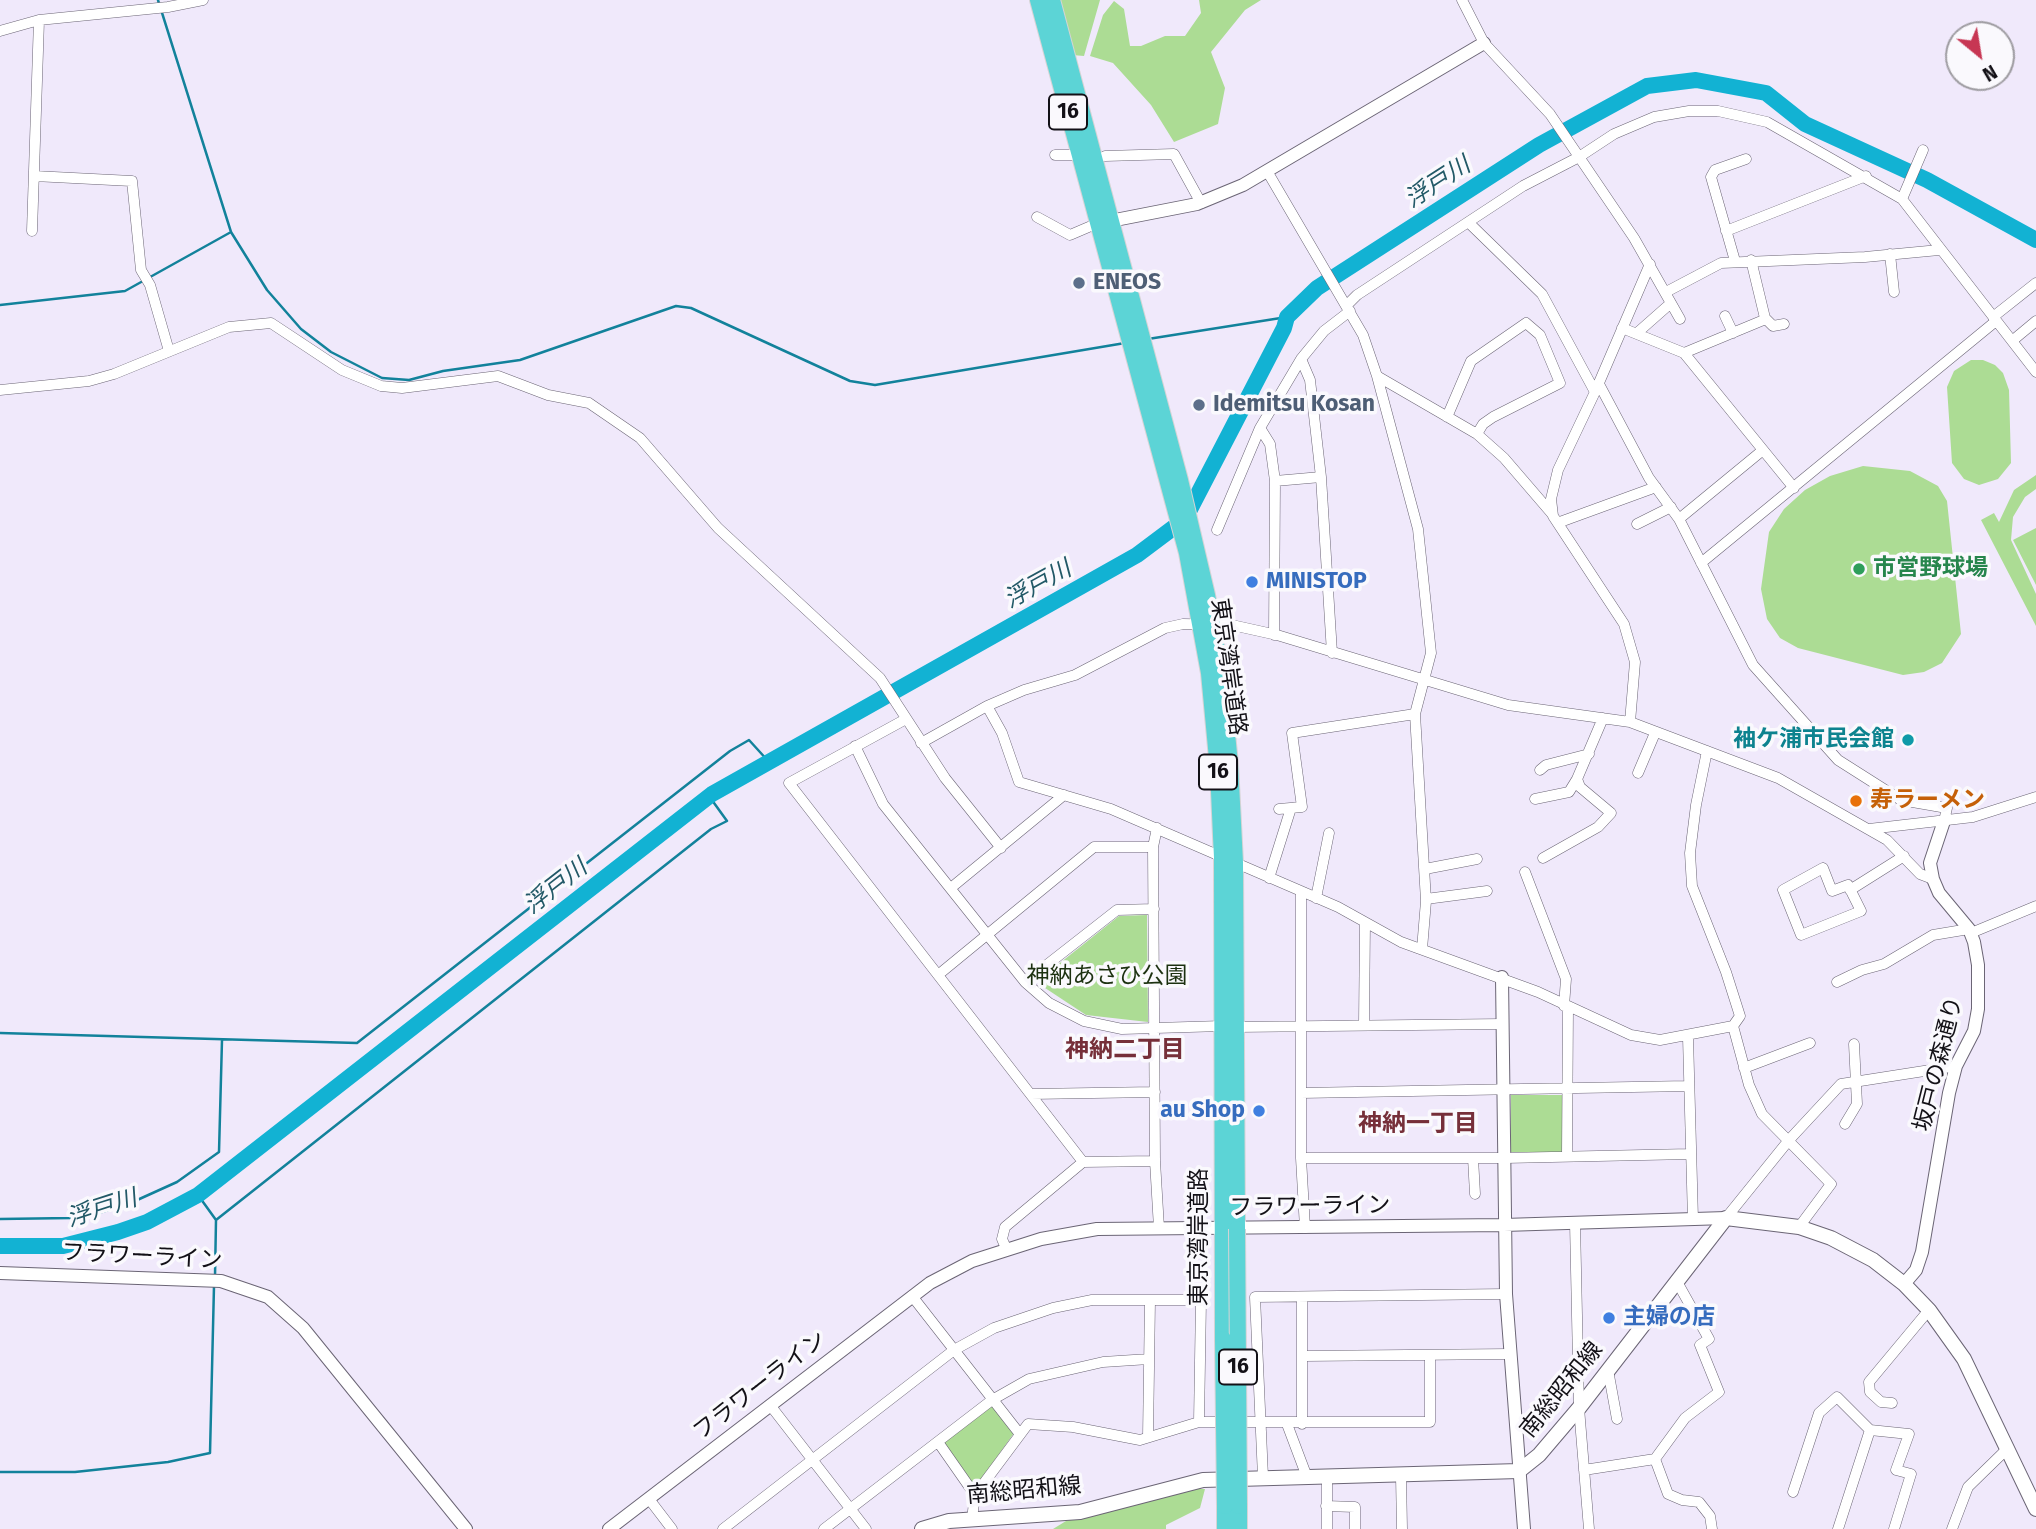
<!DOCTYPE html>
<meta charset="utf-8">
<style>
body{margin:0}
#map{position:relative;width:2036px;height:1529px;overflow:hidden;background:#f0e9fb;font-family:"Fira Sans",sans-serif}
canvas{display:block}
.north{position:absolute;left:1945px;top:21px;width:70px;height:70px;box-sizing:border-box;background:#faf9fd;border:2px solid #9e9ca1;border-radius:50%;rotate:150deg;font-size:19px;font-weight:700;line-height:28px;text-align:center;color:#131117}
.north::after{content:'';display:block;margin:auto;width:24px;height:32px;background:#c73653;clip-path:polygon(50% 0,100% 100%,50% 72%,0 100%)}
</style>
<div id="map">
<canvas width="2036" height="1529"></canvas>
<div class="north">N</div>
</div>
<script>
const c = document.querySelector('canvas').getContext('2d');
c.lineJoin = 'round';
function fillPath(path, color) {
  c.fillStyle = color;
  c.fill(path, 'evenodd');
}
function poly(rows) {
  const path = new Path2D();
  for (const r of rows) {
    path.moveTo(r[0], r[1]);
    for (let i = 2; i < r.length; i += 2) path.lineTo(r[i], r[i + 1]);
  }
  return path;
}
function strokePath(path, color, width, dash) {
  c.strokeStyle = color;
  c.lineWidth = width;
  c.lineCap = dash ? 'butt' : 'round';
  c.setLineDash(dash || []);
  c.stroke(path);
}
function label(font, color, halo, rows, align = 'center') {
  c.font = font + ' "Fira Sans","Noto Sans JP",sans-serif';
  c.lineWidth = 7;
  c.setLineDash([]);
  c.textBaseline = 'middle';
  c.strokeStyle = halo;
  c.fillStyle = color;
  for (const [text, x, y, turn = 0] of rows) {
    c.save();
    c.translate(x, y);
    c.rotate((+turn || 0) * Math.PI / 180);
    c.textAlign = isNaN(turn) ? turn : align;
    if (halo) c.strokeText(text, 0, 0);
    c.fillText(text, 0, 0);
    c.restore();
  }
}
fillPath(poly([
 [1058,0,1100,0,1084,56,1072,55],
 [1199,0,1261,0,1245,10,1211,52,1225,88,1218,124,1174,142,1151,105,1113,63,1090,56,1103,15,1114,1,1124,9,1130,46,1141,46,1165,36,1185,36,1201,13],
 [1971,360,1983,360,1995,365,2003,373,2009,390,2011,463,1998,479,1979,485,1964,479,1952,463,1947,387,1954,371],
 [1863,466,1910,471,1938,486,1947,501,1961,634,1942,663,1924,672,1903,675,1798,648,1780,638,1767,619,1761,589,1769,532,1784,509,1805,490,1830,476],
 [2036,475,2036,489,2025,497,2013,517,2011,540,2036,594,2036,626,1981,520,1994,513,1999,522,2014,490],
 [2036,528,2036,585,2013,540],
 [1147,915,1148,1022,1086,1015,1036,982,1119,916],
 [1511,1095,1563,1095,1563,1152,1511,1152],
 [991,1405,1014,1433,975,1488,944,1443],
 [1165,1488,1205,1489,1200,1508,1166,1525,1166,1529,1053,1529,1066,1521]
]), '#acdc94');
strokePath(poly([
 [158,0,231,232,267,290,301,329,331,352,382,378,409,380,443,371,520,360,676,306,691,308,850,381,875,385,1125,343],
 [0,305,125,291,231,232],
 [1148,339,1287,317],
 [0,1033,357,1043,730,751,749,740,769,762],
 [198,1195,216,1220,215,1276],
 [0,1219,71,1218,102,1212,135,1201,177,1182,219,1152,222,1040],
 [216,1220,711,829,727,821,709,796],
 [0,1472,75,1472,168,1462,210,1453,214,1286]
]), '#12829b', 2.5);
strokePath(poly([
 [0,1246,63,1246,118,1232,147,1222,198,1195,712,794,1137,555,1185,519,1284,328,1287,317,1317,288,1539,145,1647,86,1696,80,1766,93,1805,124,1927,180,2036,240]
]), '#12b2d3', 16);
const minor = poly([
 [1462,0,1484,43,1550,114,1634,238,1680,319],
 [0,31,39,20,168,7,203,0],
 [1055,155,1072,155],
 [1105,156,1174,154,1201,203],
 [1267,171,1363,335,1377,376,1418,529,1431,653,1415,714,1426,901,1422,949],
 [34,176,132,181,141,270,150,285,169,351],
 [1902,199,1923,150],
 [1037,217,1070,235,1098,223],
 [1468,222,1542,294,1595,392],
 [32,231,39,20],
 [1726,231,1866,176],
 [1890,254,1894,292],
 [1751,260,1765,318,1773,326,1784,324],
 [1735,261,1711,177,1715,170,1746,159],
 [1666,292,1721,263,1865,257,1939,250],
 [1347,305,1357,295,1523,186,1579,157,1614,134,1654,117,1689,111,1718,111,1767,122,1902,199,2036,372],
 [1725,316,1733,333],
 [1993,317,2036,283],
 [1622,328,1684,353,1794,488],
 [1637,333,1671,303],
 [2012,341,2036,321],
 [1684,353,1766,319],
 [1301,359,1310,380,1321,477,1332,653],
 [1377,376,1477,434,1504,458,1553,515],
 [1599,384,1649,478,1679,519,1753,665,1838,760,1901,800,1947,808,1944,821],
 [0,390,89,381,114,374,229,327,271,323,342,370,381,386,402,388,498,376,548,395,589,403,640,438,718,528,880,678,945,778,1001,848],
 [1447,417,1471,361,1526,323,1540,335,1560,383,1493,417,1483,424,1477,434],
 [1260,428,1270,444,1275,481,1274,635],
 [1275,481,1321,477],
 [1679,519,1763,450],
 [1560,522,1656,487],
 [1637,524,1671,507],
 [1217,530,1260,428,1301,359,1324,331,1350,311],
 [1701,563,1996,321],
 [987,706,1002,733,1019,782,1111,809,1338,907,1401,942,1538,992,1631,1035,1660,1040,1733,1026,1740,1016,1726,972,1692,886,1690,853,1696,805,1707,751],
 [906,719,789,783,1083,1162],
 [1630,722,1635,662,1624,624,1553,516,1551,499,1558,470,1595,392,1650,264],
 [921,743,987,706,1024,690,1075,675,1165,628,1183,624,1232,625,1277,635,1508,705,1630,722,1778,778,1887,840,1920,874,1933,879],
 [855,746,883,804,1025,982,1049,1003,1084,1021,1122,1029,1222,1026],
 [1540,770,1546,765,1589,754],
 [1638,773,1655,733],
 [1535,799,1569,792,1577,779],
 [1279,809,1302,807,1292,733,1415,714],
 [1157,828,1153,847,1155,1161,1159,1228],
 [1869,829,1973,817,2036,797],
 [1543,858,1598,827,1611,813,1580,787,1577,779,1603,718],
 [1823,868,1832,891,1848,885,1861,911,1801,935,1783,890,1823,868],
 [1425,869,1477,859],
 [1525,872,1566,979,1564,1006],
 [1269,878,1291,808],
 [952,887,1064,795],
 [1850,890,1904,856],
 [1301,892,1301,1158,1305,1228],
 [1316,898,1329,833],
 [1426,899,1487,891],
 [1971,933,2036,906],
 [938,975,1094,847,1153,847],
 [1025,982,1117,910,1154,909],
 [1837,982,1862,970,1884,964,1933,935,1969,929],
 [1364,1024,1365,922],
 [1733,1026,1749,1085,1762,1114,1831,1184,1799,1227],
 [1236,1027,1503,1024],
 [1688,1037,1693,1220],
 [1744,1068,1810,1043],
 [1301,1093,1688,1086],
 [1031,1094,1155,1092],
 [1845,1124,1857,1104,1854,1044],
 [1567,1156,1568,1008],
 [1301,1158,1505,1158,1690,1154],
 [1473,1158,1475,1194],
 [1726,1218,1789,1140,1841,1084,1956,1066],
 [1575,1223,1579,1408,1589,1529],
 [1006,1248,1002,1239,1005,1227,1083,1162,1155,1161],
 [1676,1280,1709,1339,1700,1345,1719,1392,1685,1418,1655,1459,1668,1494,1682,1500,1699,1502,1710,1516,1712,1529],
 [912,1296,1019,1433],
 [1302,1297,1302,1424],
 [1304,1356,1510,1354],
 [1608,1370,1617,1419],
 [1892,1403,1881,1402,1870,1392,1869,1382,1929,1310],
 [770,1405,866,1529],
 [1199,1422,1430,1422,1430,1356],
 [1287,1424,1307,1477],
 [1148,1437,1150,1300],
 [938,1442,975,1495],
 [1584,1470,1655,1459],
 [1401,1476,1402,1529],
 [1263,1477,1255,1297,1506,1294],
 [1793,1492,1819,1413,1837,1397,1870,1430,1909,1434,1896,1470,1911,1474,1894,1529],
 [649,1499,672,1529],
 [1326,1506,1355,1507,1355,1529],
 [723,1529,954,1350,994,1328,1053,1308,1092,1300,1201,1300,1199,1422,1140,1440,1073,1427,1028,1424,975,1495,972,1519],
 [824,1529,992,1400,1029,1379,1103,1362,1149,1359],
 [1327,1529,1327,1477],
 [1838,1529,1870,1430],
 [1952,1529,1968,1487,2008,1448]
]);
const tertiary = poly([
 [1105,222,1197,204,1243,185,1484,43],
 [1502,977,1506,1294,1524,1529],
 [0,1273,221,1281,268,1297,303,1328,466,1529],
 [1904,1284,1916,1270,1922,1252,1949,1093,1956,1066,1974,1031,1978,1009,1978,965,1974,942,1969,929,1939,893,1933,879,1930,863,1944,821],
 [609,1529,930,1283,972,1261,1041,1239,1097,1229,1504,1225,1726,1218]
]);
const secondary = poly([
 [922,1529,949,1521,1080,1512,1203,1480,1519,1471,1539,1455,1579,1408,1726,1218,1799,1227,1831,1238,1873,1260,1904,1284,1929,1310,1964,1359,2036,1509]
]);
const trunk = poly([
 [1038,0,1187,553,1209,673,1218,769,1222,858,1223,1339],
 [1052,0,1180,480,1207,595,1221,673,1230,764,1235,863,1237,1229],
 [1239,1506,1239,1529],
 [1225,1529,1225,1506]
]);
strokePath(minor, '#6b6575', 11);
strokePath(tertiary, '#6b6575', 14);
strokePath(secondary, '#6b6575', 16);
strokePath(trunk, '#d5d4d5', 18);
strokePath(minor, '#fff', 10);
strokePath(tertiary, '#fff', 12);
strokePath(secondary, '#fff', 14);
strokePath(trunk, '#5cd4d6', 16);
const trunkBridge = poly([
 [1237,1229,1239,1506],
 [1223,1339,1225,1506]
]);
strokePath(trunkBridge, '#d5d4d5', 18, []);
strokePath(trunkBridge, '#5cd4d6', 16);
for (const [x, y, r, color] of [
 [1079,283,7,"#5c6f8a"],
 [1199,405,7,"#5c6f8a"],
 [1859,569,7,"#2e9e5b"],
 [1252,582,7,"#3f7fe0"],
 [1908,740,7,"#0f9aa8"],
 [1856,801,7,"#e8710a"],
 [1259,1111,7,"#3f7fe0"],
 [1609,1318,7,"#3f7fe0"]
]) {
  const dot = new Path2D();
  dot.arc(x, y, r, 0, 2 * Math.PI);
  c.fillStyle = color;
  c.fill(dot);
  strokePath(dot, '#faf9fd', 2.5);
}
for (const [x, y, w] of [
 [1068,112,38],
 [1218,772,38],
 [1238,1367,38]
]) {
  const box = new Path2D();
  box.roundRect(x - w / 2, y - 17.5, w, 35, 5);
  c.fillStyle = '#faf9fd';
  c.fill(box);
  strokePath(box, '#131117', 2);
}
label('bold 21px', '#131117', null, [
 ["16",1068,112],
 ["16",1218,772],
 ["16",1238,1367]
]);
label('bold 23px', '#4e5e75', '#faf9fd', [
 ["ENEOS",1093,283],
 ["Idemitsu Kosan",1213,405]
], 'left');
label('bold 23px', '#27864d', '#faf9fd', [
 ["市営野球場",1873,569]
], 'left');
label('bold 23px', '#366cbe', '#faf9fd', [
 ["MINISTOP",1266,582],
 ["au Shop",1245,1111,"right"],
 ["主婦の店",1623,1318]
], 'left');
label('23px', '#131117', '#faf9fd', [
 ["東京湾岸道路",1228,667,82],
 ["坂戸の森通り",1939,1064,-76],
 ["フラワーライン",1310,1207,-1],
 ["東京湾岸道路",1200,1237,-90],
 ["フラワーライン",142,1257,3],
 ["フラワーライン",760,1386,-38],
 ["南総昭和線",1562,1390,-51],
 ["南総昭和線",1024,1491,-5]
]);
label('bold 23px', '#0d838f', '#faf9fd', [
 ["袖ケ浦市民会館",1894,740]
], 'right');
label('bold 23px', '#c56008', '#faf9fd', [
 ["寿ラーメン",1870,801]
], 'left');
label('23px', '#1c3110', '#faf9fd', [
 ["神納あさひ公園",1107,977]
]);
label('italic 24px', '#225967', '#faf9fd', [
 ["浮戸川",1438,183,-33],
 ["浮戸川",1038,585,-29],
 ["浮戸川",556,887,-38],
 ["浮戸川",102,1209,-18]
]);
label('bold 24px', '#762f39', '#faf9fd', [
 ["神納二丁目",1125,1050],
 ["神納一丁目",1418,1124]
]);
</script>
